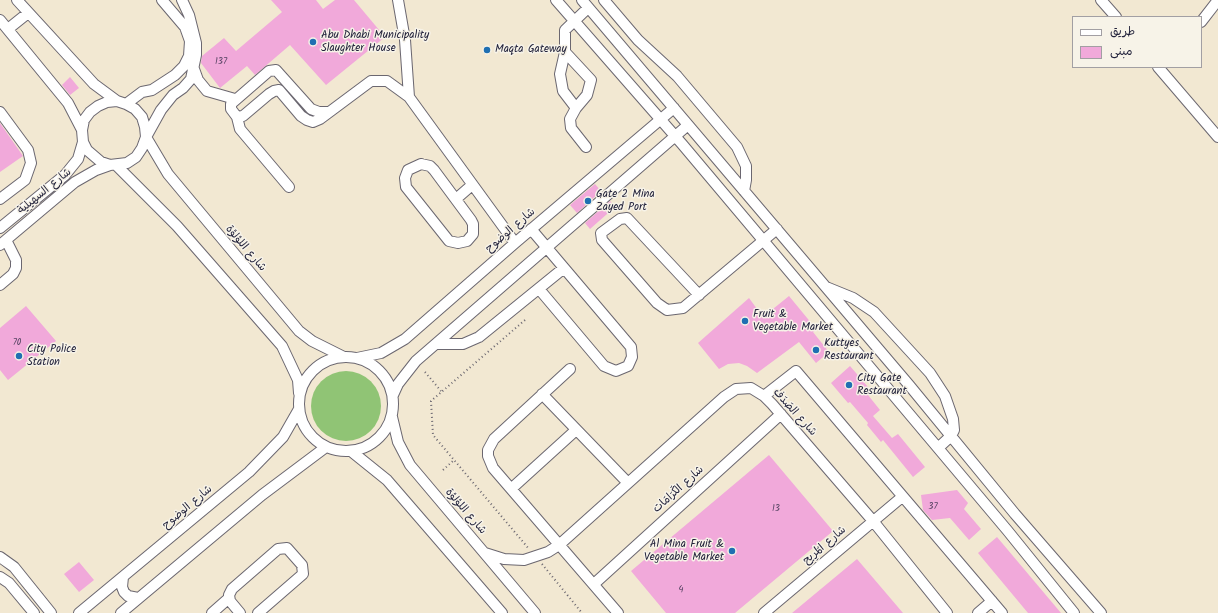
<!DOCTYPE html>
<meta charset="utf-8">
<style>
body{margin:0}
#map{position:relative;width:1218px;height:613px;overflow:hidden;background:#f2e8d2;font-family:Kalam,"Playpen Sans Arabic",sans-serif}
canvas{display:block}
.legend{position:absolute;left:1072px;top:16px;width:130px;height:52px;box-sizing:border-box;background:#f7f3e8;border:1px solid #a29fa3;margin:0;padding:5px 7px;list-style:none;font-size:12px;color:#22223b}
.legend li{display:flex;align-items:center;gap:8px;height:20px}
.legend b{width:20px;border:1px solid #a29fa3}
</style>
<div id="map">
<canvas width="1218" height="613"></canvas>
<ul class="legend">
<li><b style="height:5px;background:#fff"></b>طريق</li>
<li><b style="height:11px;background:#f1a9da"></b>مبنى</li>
</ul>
</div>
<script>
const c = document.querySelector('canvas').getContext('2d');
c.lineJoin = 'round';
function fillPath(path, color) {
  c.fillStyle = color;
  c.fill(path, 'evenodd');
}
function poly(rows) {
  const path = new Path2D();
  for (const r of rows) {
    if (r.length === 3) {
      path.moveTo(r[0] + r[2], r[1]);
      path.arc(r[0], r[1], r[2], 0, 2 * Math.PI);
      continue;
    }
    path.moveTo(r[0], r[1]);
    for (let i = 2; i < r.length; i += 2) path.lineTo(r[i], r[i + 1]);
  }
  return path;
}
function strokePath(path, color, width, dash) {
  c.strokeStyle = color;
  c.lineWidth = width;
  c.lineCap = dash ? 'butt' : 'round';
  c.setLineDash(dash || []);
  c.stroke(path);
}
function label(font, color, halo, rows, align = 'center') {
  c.font = font + ' Kalam,"Playpen Sans Arabic",sans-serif';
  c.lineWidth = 3;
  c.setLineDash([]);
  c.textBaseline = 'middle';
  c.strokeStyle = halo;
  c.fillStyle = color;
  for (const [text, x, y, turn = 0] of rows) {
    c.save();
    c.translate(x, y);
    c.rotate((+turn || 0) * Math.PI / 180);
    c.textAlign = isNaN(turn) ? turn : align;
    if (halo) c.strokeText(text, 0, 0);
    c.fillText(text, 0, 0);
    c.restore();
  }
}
fillPath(poly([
 [346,406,35]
]), '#90c475');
fillPath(poly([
 [271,0,316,0,323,9,335,0,354,0,385,37,326,85,290,45,255,75,247,66,220,88,201,63,202,56,224,38,236,51,282,12],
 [70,77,79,88,70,95,62,85],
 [0,123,23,156,0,172],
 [595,184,601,191,577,213,570,205],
 [610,201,615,207,590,229,585,223],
 [789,296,817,330,813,332,829,352,816,363,799,342,757,373,747,366,739,363,728,364,719,369,698,343,749,298,763,317],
 [26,306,56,341,8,380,0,370,0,328],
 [850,366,868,387,864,390,880,410,873,416,892,438,898,434,925,467,913,477,883,440,881,442,867,425,868,423,850,402,848,403,831,383],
 [769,455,833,531,735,613,666,613,631,571],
 [957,490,968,503,964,509,981,529,969,540,950,518,932,520,923,510,921,495],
 [997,537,1061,613,1028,613,978,553],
 [857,559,903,613,792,613],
 [79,562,94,580,79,592,64,574]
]), '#f1a9da');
const minor = poly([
 [17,0,94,84,117,101],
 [182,0,189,15,196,43,196,55,191,79,183,88,173,95,161,110,146,137,142,148,136,157,127,163,110,165,101,162,87,150,83,142,82,130,84,120,90,112,98,106,107,102,117,101,126,104,135,109,142,117,145,127,146,137,168,174,299,331,312,341,344,357],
 [398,0,405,40,409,97],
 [556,0,682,144,1007,530,1074,613],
 [582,0,909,385,1015,514,1101,613],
 [604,0,638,40,677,76,737,147,746,166,746,180,744,191],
 [1101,0,1116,17],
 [0,20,68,103,82,130],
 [1201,22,1218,0],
 [8,29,28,13],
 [565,52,560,74,563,91,576,108],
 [1158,67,1218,137],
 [194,69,198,80,207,91,235,99],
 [126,104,142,92,152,90,175,75,184,66,189,56,190,41,185,27,162,0],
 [0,112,28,150,31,163,25,180,0,199],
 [328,112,319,112,311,109,276,70,269,71,231,104,231,109,237,117,243,116,269,94,274,91,279,90,301,116,307,120,313,122,320,119,371,81,387,81,409,97,515,243],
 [237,117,240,129,289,187],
 [586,147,571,128,570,119,576,108,587,95,591,80,565,52,565,30,588,8],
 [421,164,430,166,434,170,471,220,473,224,473,234,467,241,458,243,449,241,406,187,405,178,408,170,421,164],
 [116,165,177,226,282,346,298,380,299,393],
 [456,199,472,185],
 [0,228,65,175,78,159,83,142],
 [531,229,631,347,632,357,628,366,616,371,604,366,539,289],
 [0,245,75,182,96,170,110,165],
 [0,285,13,274,16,268,16,260,6,240],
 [826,287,853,298,874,312,930,373,945,396,953,419,954,430,951,436,938,448],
 [699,295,627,218,620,219,601,233,602,240,657,303,667,310,683,308,777,229],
 [436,344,463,344,479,337,564,268],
 [346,404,47],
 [357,358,381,353,405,339,515,243,674,108],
 [570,369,494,439,488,450,488,456,493,468,618,613],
 [542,394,628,483],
 [393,395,398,384,416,361,688,125],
 [764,396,796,371,1002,613],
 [392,417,398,442,410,465,535,613],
 [351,451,387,480,502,613],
 [511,489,576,430],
 [485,553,504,559,524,560,548,552,559,545,724,397,736,389,751,388,764,396,772,404,873,521,947,613],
 [0,557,14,567,51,613],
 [0,577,9,583,34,613],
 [123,577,122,587,124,592,128,596,138,598],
 [594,584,781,414],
 [79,613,249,472,283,437,299,409],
 [121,613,262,495,326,447],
 [212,613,229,598],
 [240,613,230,601,229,595,232,589,278,549,287,548,302,565,303,574,258,613],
 [764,613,902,497],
 [978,613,992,601]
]);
strokePath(minor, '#6b6770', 12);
strokePath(poly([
 [525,320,431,401,433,435,529,549],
 [425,372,441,391],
 [443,470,454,460],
 [542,564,582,613]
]), '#6b6770', 2, [1, 3]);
strokePath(minor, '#fff', 10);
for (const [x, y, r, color] of [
 [313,42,4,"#1f6fb2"],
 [487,50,4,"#1f6fb2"],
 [588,201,4,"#1f6fb2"],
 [745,321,4,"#1f6fb2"],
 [816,350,4,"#1f6fb2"],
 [19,356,4,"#1f6fb2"],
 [849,385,4,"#1f6fb2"],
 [732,551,4,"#1f6fb2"]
]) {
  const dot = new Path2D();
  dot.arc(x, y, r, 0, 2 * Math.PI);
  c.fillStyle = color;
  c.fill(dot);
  strokePath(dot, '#f7f3e8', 1.5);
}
label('9px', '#564463', null, [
 ["137",221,62],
 ["70",17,343],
 ["37",933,507],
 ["13",776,509],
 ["4",681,590]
]);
label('11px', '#22223b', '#f7f3e8', [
 ["Abu Dhabi Municipality",321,36],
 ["Slaughter House",321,49],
 ["Maqta Gateway",495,50],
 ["Gate 2 Mina",596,195],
 ["Zayed Port",596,208],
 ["Fruit &",753,315],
 ["Vegetable Market",753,328],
 ["Kuttyes",824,344],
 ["Restaurant",824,357],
 ["City Police",27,350],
 ["Station",27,363],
 ["City Gate",857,379],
 ["Restaurant",857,392],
 ["Al Mina Fruit &",724,545,"right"],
 ["Vegetable Market",724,558,"right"]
], 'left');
label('11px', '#22223b', '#f7f3e8', [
 ["شارع السهيلية",45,192,-39],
 ["شارع الوضوح",511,231,-41],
 ["شارع اللؤلؤة",245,249,50],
 ["شارع الصَدَف",794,413,48],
 ["شارع الكَرَامَات",679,490,-42],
 ["شارع الوضوح",188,508,-40],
 ["شارع اللؤلؤة",465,512,49],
 ["شارع المُرِيح",825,546,-40]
]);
</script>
